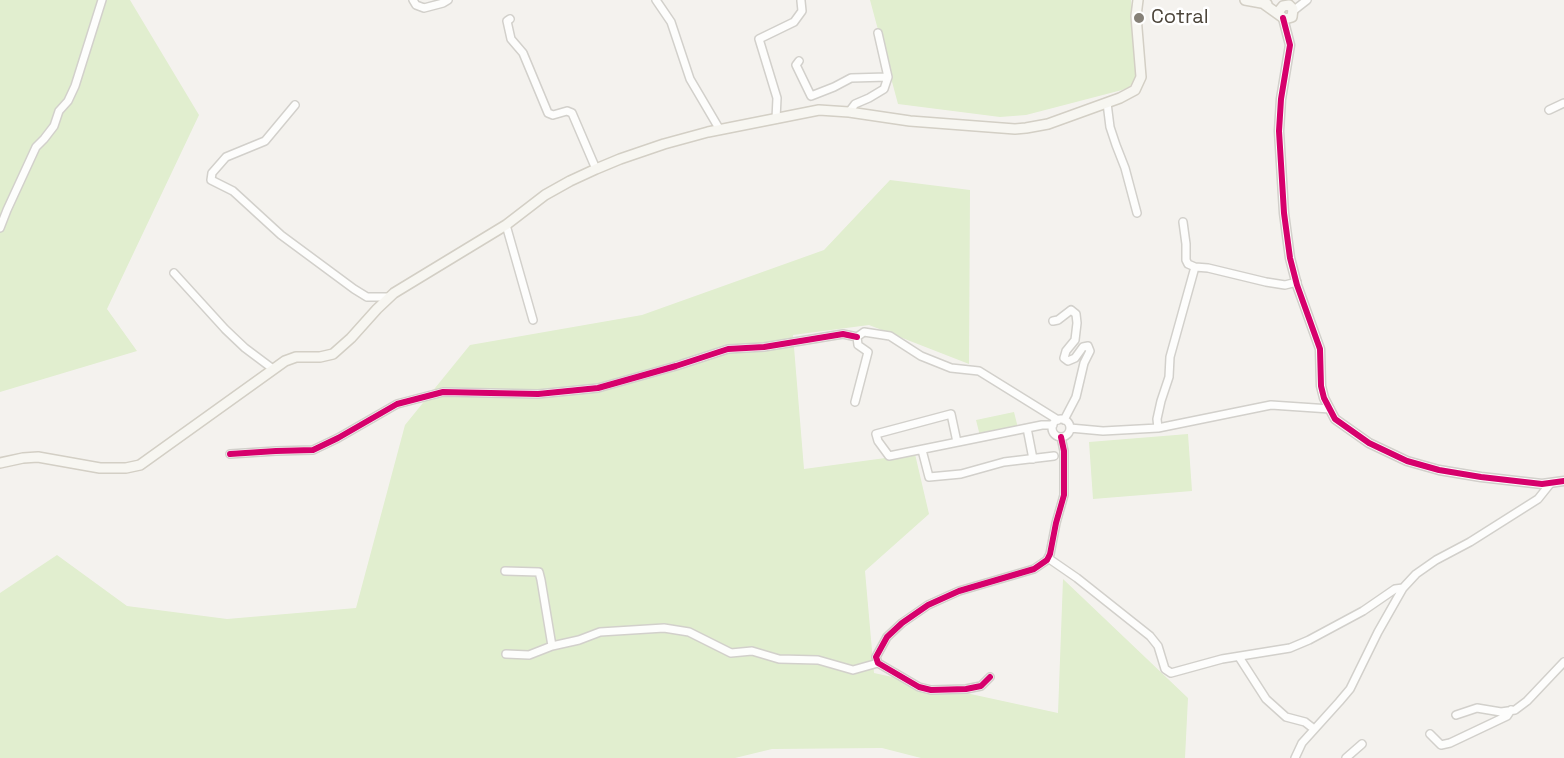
<!DOCTYPE html>
<style>
body{margin:0}
canvas{display:block;background:#f4f2ee}
</style>
<canvas width="1564" height="758"></canvas>
<script>
const c = document.querySelector('canvas').getContext('2d');
c.lineJoin = 'round';
function fillPath(path, color) {
  c.fillStyle = color;
  c.fill(path, 'evenodd');
}
function poly(rows) {
  const path = new Path2D();
  for (const r of rows) {
    if (r.length === 3) {
      path.moveTo(r[0] + r[2], r[1]);
      path.arc(r[0], r[1], r[2], 0, 2 * Math.PI);
      continue;
    }
    path.moveTo(r[0], r[1]);
    for (let i = 2; i < r.length; i += 2) path.lineTo(r[i], r[i + 1]);
  }
  return path;
}
function strokePath(path, color, width, dash) {
  c.strokeStyle = color;
  c.lineWidth = width;
  c.lineCap = dash ? 'butt' : 'round';
  c.setLineDash(dash || []);
  c.stroke(path);
}
function label(font, color, halo, rows, align = 'center') {
  c.font = font + ' "Space Grotesk",sans-serif';
  c.lineWidth = 5;
  c.setLineDash([]);
  c.textBaseline = 'middle';
  c.strokeStyle = halo;
  c.fillStyle = color;
  for (const [text, x, y, turn = 0] of rows) {
    c.save();
    c.translate(x, y);
    c.rotate((+turn || 0) * Math.PI / 180);
    c.textAlign = isNaN(turn) ? turn : align;
    if (halo) c.strokeText(text, 0, 0);
    c.fillText(text, 0, 0);
    c.restore();
  }
}
fillPath(poly([
 [0,0,130,0,199,115,107,309,137,351,0,392],
 [870,0,1131,0,1138,73,1136,79,1129,87,1122,90,1026,115,1000,117,898,104],
 [890,180,970,190,969,364,869,325,793,335,804,469,915,454,929,514,865,571,874,673,1058,713,1063,579,1188,698,1185,758,921,758,882,748,772,749,735,758,0,758,0,593,57,555,127,606,227,619,356,608,405,425,470,345,642,315,824,250],
 [1014,412,1018,428,980,436,976,420],
 [1188,434,1192,491,1093,499,1089,442]
]), '#e1eecf');
const minor = poly([
 [413,0,416,5,424,8,443,3,448,0],
 [656,0,671,22,690,79,720,130],
 [1293,11,1307,0],
 [510,19,507,21,511,39,523,53,548,113,553,115,567,111,572,113,596,169],
 [799,61,796,65,811,96,834,87,851,78,888,77],
 [1107,103,1110,127,1116,145,1125,168,1137,213],
 [295,105,265,141,226,157,212,173,211,180,233,191,281,235,354,289,367,297,390,297],
 [1549,110,1564,103],
 [849,112,855,104,869,98,884,89,888,77,878,33],
 [776,119,777,98,759,39,794,22,802,11,801,1],
 [1183,222,1186,244,1186,260,1188,264,1195,267,1208,268,1266,282,1285,285,1297,282],
 [506,225,533,320],
 [0,228,7,210,36,147,44,139,54,126,59,111,68,101,75,86,102,0],
 [174,273,225,329,245,348,273,369],
 [1053,321,1058,320,1071,310,1076,314,1077,323,1075,340,1066,351,1064,358,1068,361,1075,358,1083,347,1088,346,1090,351,1084,363,1076,397,1064,420],
 [855,402,868,352,858,345,857,337,864,332,890,336,921,356,951,368,979,371,1058,420],
 [1061,428,9],
 [1027,428,1033,459],
 [1070,428,1103,431,1158,428,1271,405,1330,409],
 [1158,428,1157,419,1161,401,1169,377,1170,357,1195,267],
 [957,442,951,414,876,434,878,441,889,456,968,440,1042,425,1053,425],
 [922,450,929,477,961,474,1004,462,1054,456],
 [230,454,276,451,313,450,338,438,397,404,443,392,538,394,598,388,676,366,728,349,764,347,843,334,857,337],
 [1048,558,1077,578,1150,636,1158,646,1165,669,1171,673,1222,659,1290,648,1309,640,1363,611,1395,589,1403,588],
 [505,571,539,572,541,580,552,646,579,640,600,632,664,628,689,632,731,653,752,651,779,659,818,660,853,670,878,663],
 [506,654,529,655,552,646],
 [1239,657,1266,699,1286,717,1305,722,1314,729],
 [990,677,981,686,966,689,931,690,919,687,878,663,876,657,887,637,902,623,928,605,959,591,1034,569,1047,560,1050,554,1056,523,1064,495,1064,451,1061,437],
 [1456,715,1477,708,1501,712,1515,710,1527,701,1564,662],
 [1430,734,1441,745,1450,743,1507,716,1511,710],
 [1295,758,1302,743,1339,702,1350,689,1378,632,1403,588,1416,574,1436,560,1470,542,1538,499,1550,484],
 [1346,758,1362,744]
]);
const tertiary = poly([
 [1283,18,1290,45,1281,99,1279,131,1284,213,1290,258,1297,285,1320,349,1321,386,1324,398,1335,419,1369,443,1407,461,1439,470,1481,477,1542,484,1564,481]
]);
const secondary = poly([
 [1245,0,1267,4],
 [1261,0,1264,4,1285,19,1292,17,1293,9,1289,5,1283,6,1279,11,1280,15],
 [0,463,23,458,38,457,100,468,126,468,140,465,285,361,296,357,320,357,333,354,351,338,377,309,394,293,506,225,545,195,570,181,596,169,620,159,664,144,708,132,819,110,849,112,910,121,1015,129,1026,128,1048,124,1120,98,1135,90,1141,77,1136,16,1138,0]
]);
strokePath(minor, '#d2d0cb', 10);
strokePath(tertiary, '#d2d0cb', 11);
strokePath(secondary, '#d3cfc5', 12);
strokePath(minor, '#fdfdfc', 7);
strokePath(tertiary, '#fdfdfc', 8);
strokePath(secondary, '#f7f6f1', 9);
strokePath(poly([
 [1283,18,1290,45,1281,99,1279,131,1284,213,1290,258,1297,285,1320,349,1321,386,1324,398,1335,419,1369,443,1407,461,1439,470,1481,477,1542,484,1564,481],
 [230,454,276,451,313,450,338,438,397,404,443,392,538,394,598,388,676,366,728,349,764,347,843,334,857,337],
 [990,677,981,686,966,689,931,690,919,687,878,663,876,657,887,637,902,623,928,605,959,591,1034,569,1047,560,1050,554,1056,523,1064,495,1064,451,1061,437]
]), '#d6006c', 6);
for (const [x, y, r, color] of [
 [1139,18,6,"#868178"]
]) {
  const dot = new Path2D();
  dot.arc(x, y, r, 0, 2 * Math.PI);
  c.fillStyle = color;
  c.fill(dot);
  strokePath(dot, '#fff', 2);
}
label('20px', '#4b4439', '#fff', [
 ["Cotral",1151,18]
], 'left');
</script>
